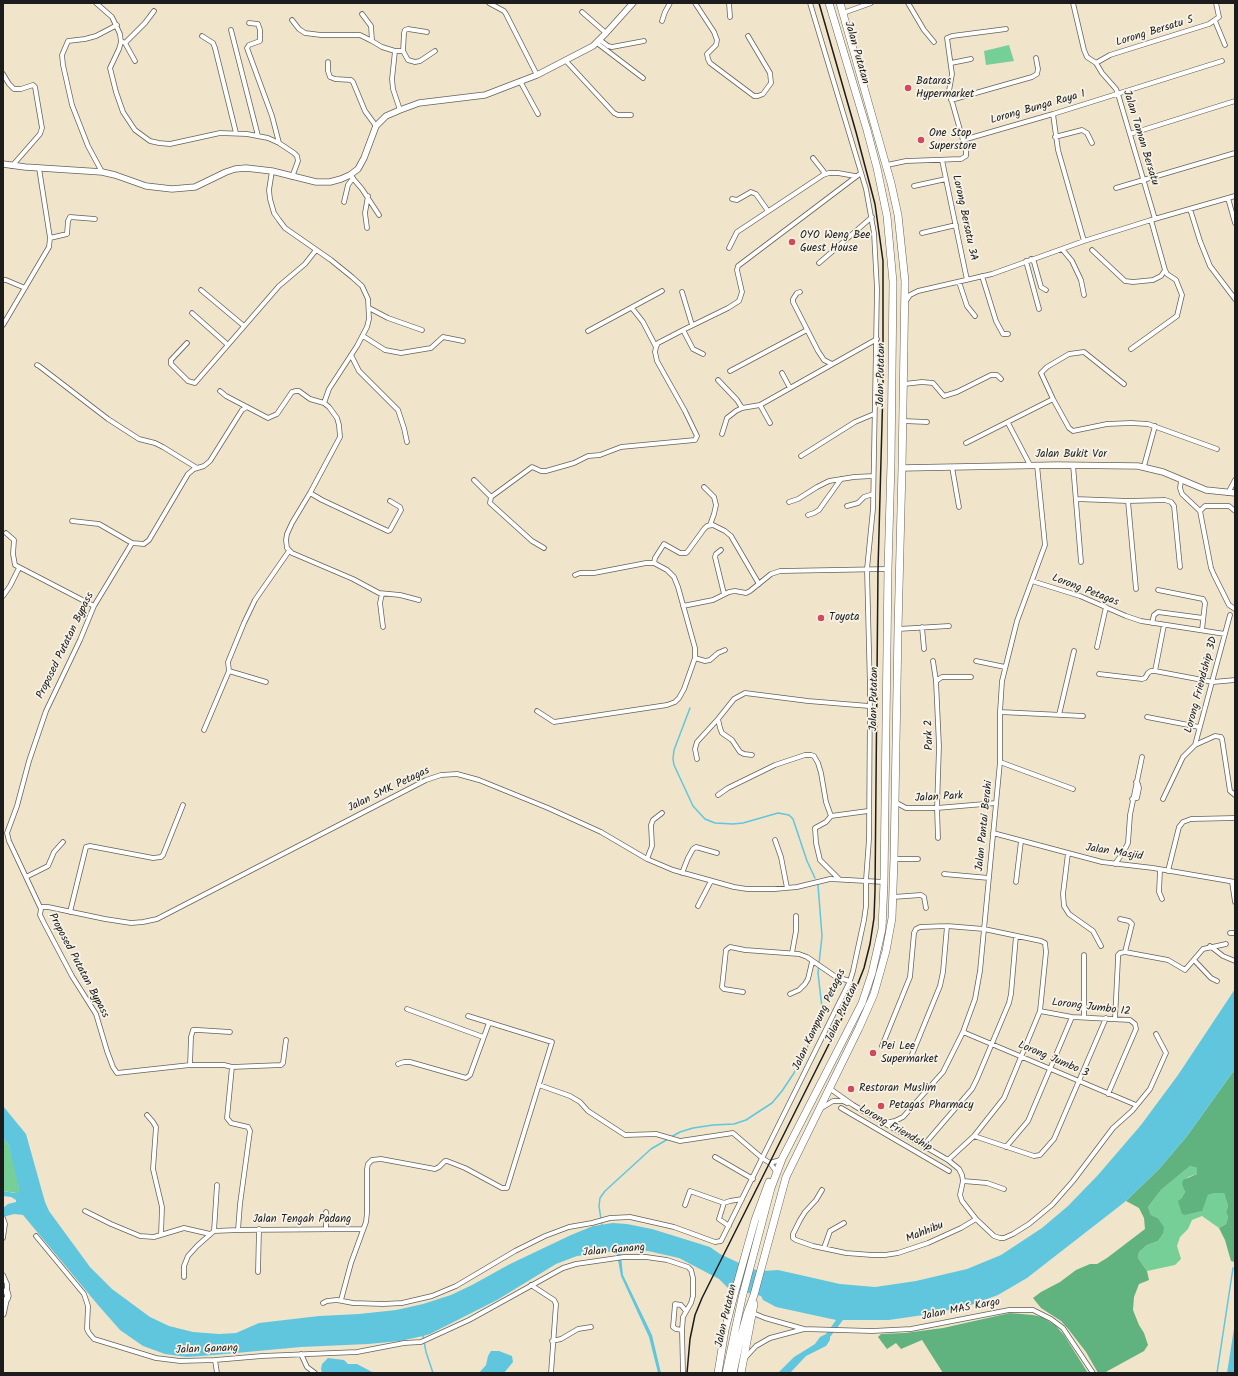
<!DOCTYPE html>
<style>
body{margin:0}
#map{position:relative;width:1238px;height:1376px;overflow:hidden;background:#f0e5cb;font-family:Kalam,sans-serif}
canvas{display:block}
.frame{position:absolute;inset:0;border:4px solid #1c1c1c;pointer-events:none}
</style>
<div id="map">
<canvas width="1238" height="1376"></canvas>
<div class="frame"></div>
</div>
<script>
const c = document.querySelector('canvas').getContext('2d');
c.lineJoin = 'round';
function fillPath(path, color) {
  c.fillStyle = color;
  c.fill(path, 'evenodd');
}
function poly(rows) {
  const path = new Path2D();
  for (const r of rows) {
    path.moveTo(r[0], r[1]);
    for (let i = 2; i < r.length; i += 2) path.lineTo(r[i], r[i + 1]);
  }
  return path;
}
function strokePath(path, color, width, dash) {
  c.strokeStyle = color;
  c.lineWidth = width;
  c.lineCap = dash ? 'butt' : 'round';
  c.setLineDash(dash || []);
  c.stroke(path);
}
function label(font, color, halo, rows, align = 'center') {
  c.font = font + ' Kalam,sans-serif';
  c.lineWidth = 3.5;
  c.setLineDash([]);
  c.textBaseline = 'middle';
  c.strokeStyle = halo;
  c.fillStyle = color;
  for (const [text, x, y, turn = 0] of rows) {
    c.save();
    c.translate(x, y);
    c.rotate((+turn || 0) * Math.PI / 180);
    c.textAlign = isNaN(turn) ? turn : align;
    if (halo) c.strokeText(text, 0, 0);
    c.fillText(text, 0, 0);
    c.restore();
  }
}
fillPath(poly([
 [1009,45,1014,61,986,65,984,51],
 [3,1138,9,1146,17,1175,19,1189,19,1192,17,1193,3,1191],
 [1190,1166,1197,1168,1197,1174,1188,1177,1182,1185,1185,1192,1181,1199,1186,1215,1201,1211,1208,1195,1215,1193,1224,1193,1228,1206,1226,1212,1228,1217,1226,1224,1219,1228,1202,1216,1192,1220,1188,1229,1180,1237,1177,1246,1181,1259,1175,1265,1147,1271,1138,1258,1139,1252,1147,1245,1158,1241,1163,1234,1163,1226,1158,1218,1151,1215,1148,1207,1161,1190]
]), '#75cf96');
fillPath(poly([
 [1235,1069,1235,1262,1231,1261,1225,1240,1219,1228,1226,1224,1228,1217,1226,1212,1228,1206,1224,1193,1215,1193,1208,1195,1202,1211,1186,1215,1182,1214,1178,1201,1181,1199,1185,1192,1182,1185,1183,1180,1197,1174,1197,1168,1190,1166,1161,1190,1148,1207,1151,1215,1158,1218,1164,1227,1163,1234,1158,1241,1147,1245,1139,1252,1138,1258,1147,1271,1149,1280,1139,1284,1134,1297,1133,1310,1139,1325,1144,1333,1148,1345,1144,1351,1104,1373,1098,1373,1086,1352,1069,1330,1061,1321,1041,1308,1033,1298,1041,1292,1060,1282,1076,1270,1090,1264,1097,1264,1107,1258,1145,1229,1144,1218,1139,1208,1126,1201,1159,1169,1187,1136],
 [1010,1313,1033,1315,1042,1317,1056,1326,1064,1335,1088,1373,943,1373,922,1340,901,1349,896,1343,887,1349,878,1337,881,1334,905,1333,943,1328]
]), '#60b27f');
fillPath(poly([
 [1235,989,1235,1069,1187,1136,1159,1169,1126,1201,1027,1278,998,1295,968,1306,930,1314,889,1320,843,1320,830,1337,830,1340,826,1346,806,1356,790,1373,778,1373,794,1357,815,1344,820,1337,826,1334,836,1320,776,1307,763,1300,761,1296,745,1292,729,1289,719,1279,679,1258,648,1251,629,1249,623,1250,621,1255,623,1275,652,1335,661,1373,658,1373,649,1337,621,1276,617,1255,615,1251,577,1256,556,1264,497,1300,430,1334,423,1336,400,1341,368,1344,301,1347,214,1355,187,1357,165,1354,143,1346,120,1330,98,1305,23,1215,14,1214,3,1217,3,1208,8,1204,16,1202,16,1200,11,1197,3,1196,3,1191,15,1193,19,1192,19,1189,9,1146,3,1138,3,1106,26,1134,45,1202,49,1211,90,1267,112,1289,150,1317,169,1326,193,1332,219,1334,236,1333,259,1323,319,1316,359,1314,396,1310,423,1304,451,1295,472,1285,510,1264,571,1235,593,1226,613,1223,627,1224,652,1229,710,1247,720,1254,752,1269,762,1271,778,1270,840,1284,875,1287,916,1281,967,1269,1001,1255,1042,1228,1068,1206,1098,1175,1141,1125,1178,1075],
 [1235,1322,1235,1373,1227,1373],
 [491,1351,499,1351,512,1356,513,1362,504,1373,479,1373,486,1365,488,1356],
 [328,1358,344,1360,348,1364,357,1364,374,1373,322,1373,321,1369,322,1364]
]), '#60c6de');
strokePath(poly([
 [690,708,674,750,673,759,674,765,693,806,705,819,715,823,733,824,743,823,778,813,789,815,793,819,807,861,815,878],
 [671,1137,680,1132,693,1128,713,1125,734,1124,746,1120,772,1103,782,1091,794,1073,819,1024,822,1008,818,973,822,936,818,885],
 [602,1226,599,1206,600,1198,605,1191,651,1149,668,1139],
 [1235,1261,1235,1258],
 [423,1336,426,1352,433,1373],
 [1217,1373,1233,1268]
]), '#60c6de', 1.5);
const street = poly([
 [96,3,112,17,120,34,121,42,119,49,110,68,116,92,123,112,135,130,150,141,159,143,170,144,220,133,247,134,268,138,279,143,294,153,297,156,298,161,292,177],
 [489,3,504,11,506,14,537,75],
 [695,3,714,32,717,40,716,45,707,54,708,59,710,63,754,96,758,96,763,94,771,83,770,73,748,36],
 [729,3,730,17],
 [908,3,924,30,934,42],
 [1073,3,1084,50,1087,57,1096,63,1102,73,1116,89,1118,94,1155,219],
 [582,12,606,33],
 [843,13,871,3],
 [362,14,371,26,372,41],
 [292,20,299,29,305,33,321,35,360,35,372,41,382,47,395,51,392,79,393,89,400,110],
 [662,21,665,12,670,3],
 [1215,21,1225,45],
 [249,23,258,24,260,30,260,41,249,45,247,48,272,116,279,143],
 [231,30,258,136],
 [202,36,213,43,215,48,236,133],
 [600,40,608,46,612,47,644,41],
 [123,42,125,43,135,61],
 [125,43,145,23,154,11],
 [597,43,643,78],
 [395,51,403,51,404,33,405,30,408,29,427,32],
 [403,51,408,60,415,62,420,61,435,51],
 [566,61,614,113,618,115,631,115],
 [328,62,328,71,330,77,335,79,351,80,353,82,365,111,376,126],
 [951,63,971,59],
 [1096,63,1110,55,1209,24,1219,17,1216,3],
 [3,74,9,84,14,89,21,89,33,85,35,87,42,128,40,134,12,166],
 [520,81,538,114],
 [951,100,1032,77,1037,74,1038,69,1036,58],
 [1053,114,1058,150,1084,241],
 [1130,134,1235,101],
 [1055,137,1082,130,1087,133,1092,143],
 [963,140,1053,114,1222,61],
 [813,158,824,172,823,175],
 [942,160,967,280],
 [887,165,906,161,961,159,966,156,966,151,949,91,952,74,947,38,952,36,1006,29],
 [272,171,269,190,270,199,274,213,279,220,285,228,331,260,352,277,362,286,368,299,369,319,367,327,357,346,329,389,324,403],
 [102,172,88,146,72,105,63,65,62,55,68,41,85,39,96,36,117,25],
 [350,175,362,189,379,215],
 [914,186,946,179],
 [1116,188,1235,153],
 [1228,198,1235,223],
 [732,199,737,200,751,192,756,194,768,211],
 [344,202,348,185,353,178],
 [1190,209,1200,241,1210,266,1235,299],
 [367,228,365,213,368,196],
 [922,233,956,225],
 [50,238,67,234,68,221,70,217,95,219],
 [729,248,737,232,823,175,829,173,838,173,855,176],
 [1062,249,1072,261,1081,280,1084,295],
 [1092,250,1125,281,1133,282,1153,280,1161,276,1165,270],
 [1031,259,1034,262,1041,287,1046,290],
 [1026,261,1039,309],
 [819,263,872,217],
 [982,276,996,321,1003,334,1008,334],
 [3,280,6,280,25,288],
 [959,282,967,306,975,316],
 [201,290,244,326],
 [682,292,692,325],
 [800,292,797,293,793,299,793,302,818,351,824,360,832,364],
 [906,301,910,295,918,291,992,274,1084,241,1151,220,1235,196],
 [369,308,388,318,422,330],
 [632,308,643,322,656,347],
 [192,313,228,345],
 [3,325,49,247,50,238,39,168],
 [683,330,693,349,703,354],
 [588,331,662,291],
 [363,336,385,350,401,353,431,348,443,337,463,341],
 [187,343,171,360,171,364,188,381,195,383,279,286,305,264,316,250],
 [1131,349,1177,316,1182,295,1176,280,1167,274,1165,270,1151,220],
 [351,355,359,371,398,410,404,428,407,442],
 [37,365,39,366,108,419,139,439,155,443,163,447,197,468],
 [730,371,807,330],
 [782,373,790,388],
 [718,380,737,400,742,408],
 [904,384,922,382,933,383,944,396,957,392,991,375,997,375,1001,379],
 [220,391,226,396,268,418,277,414,292,392,296,391,299,391,310,399,324,403,329,407,337,418,339,425,340,437,310,493,292,523,287,534,286,540,287,548,292,553,353,579,379,593,400,595,419,600],
 [1053,399,1069,428,1073,431,1107,424,1131,423,1148,424,1217,449],
 [760,405,770,423],
 [903,421,927,422],
 [1008,423,1030,465],
 [722,434,727,418,736,411,742,408,760,405,877,339],
 [966,443,1053,399,1041,373,1047,367,1069,354,1084,352,1124,384],
 [801,456,855,422,874,414],
 [1073,465,1081,562],
 [1144,466,1155,426],
 [952,467,959,507],
 [474,480,491,497],
 [1181,481,1180,488,1182,494,1200,511,1211,568,1214,575,1229,605,1235,609],
 [704,487,714,497,716,505,714,514,710,525],
 [310,493,322,500,388,531,390,530,401,510,400,507,390,501],
 [1228,493,1235,480],
 [1076,499,1128,501,1165,500,1171,502,1174,506,1180,567],
 [1128,501,1136,589],
 [789,502,798,499,817,487,829,481,854,477,873,476],
 [847,506,858,503,864,497,873,494],
 [1200,511,1205,506,1229,506,1235,511],
 [808,515,814,513,819,510,841,479],
 [72,521,99,524,132,543,144,544,149,540,188,474,194,469,204,466,210,461,242,410,247,407],
 [6,533,14,540,13,554,15,565,94,606],
 [132,543,94,606,80,640,46,711,29,761,17,806,7,833,9,841,41,909,40,915,44,923,72,976,96,1014,107,1051,113,1067,117,1073,190,1065,224,1065,232,1067,281,1065,283,1063,286,1040],
 [544,548,532,541,490,503,491,497,532,467,541,471,546,471,574,463,588,456,600,455,621,447,695,440,697,436,685,411,657,361,655,352,656,347,658,343,683,330,728,308,739,301,742,292,737,270,738,266,861,173],
 [721,550,716,554,715,557,724,594],
 [654,563,655,558,664,544,680,553,686,553,688,551,704,529,707,526,713,525,725,531,731,536,759,584],
 [1032,581,1080,596,1126,616,1141,621,1225,634],
 [1158,590,1203,599,1205,603,1202,630],
 [382,594,380,603,383,627],
 [3,596,10,586,19,568],
 [683,606,713,600,729,592,735,591,746,593,750,591,771,574,780,571,888,569],
 [1152,623,1154,615,1158,612,1203,618],
 [1164,625,1155,671,1213,682,1235,680],
 [922,627,924,649],
 [898,629,949,626],
 [1097,647,1106,607],
 [695,658,705,661,710,660,718,653,725,650],
 [933,661,936,681,939,746,937,808,938,838],
 [976,661,1005,667],
 [229,671,266,682],
 [1099,674,1142,679,1145,678,1148,673,1151,671,1155,671],
 [936,681,942,677,971,677],
 [537,711,554,722,667,705,675,702,679,698,684,689,695,658,695,648,678,587,674,577,667,570,654,563,646,563,594,573,580,573,575,575],
 [1000,712,1083,716],
 [1059,715,1074,651],
 [1147,717,1199,727],
 [204,730,229,671,228,662,244,623,255,600,289,551],
 [1195,745,1215,736,1221,737,1222,739,1230,791,1235,795],
 [752,755,744,754,740,752,732,740,722,733,720,728,718,719,734,699,745,693,808,701,869,706],
 [697,759,695,749,697,742,718,719],
 [1000,762,1073,789],
 [718,795,728,788,775,765,805,755,811,755,814,756,818,763,821,773,826,802,831,816],
 [1132,799,1137,798,1139,788,1138,784,1136,782],
 [1163,799,1183,757,1195,745,1230,615],
 [895,802,906,808,937,808,996,803],
 [993,833,1102,862,1153,868,1235,882],
 [775,840,781,857,787,888],
 [1068,853,1063,894,1064,906,1069,914,1093,931,1101,946],
 [647,859,652,846,651,825,653,820,662,813],
 [894,859,918,859],
 [1115,864,1124,851,1128,843,1130,815,1142,757],
 [1160,870,1159,892,1162,899],
 [1168,871,1179,827,1183,822,1191,819,1235,818],
 [682,873,688,858,693,849,696,847,717,853],
 [944,874,989,878],
 [26,877,48,866,54,852,63,842],
 [839,879,820,860,816,843,815,828,826,822,831,816,868,811],
 [1016,882,1021,841],
 [1232,882,1235,902],
 [893,897,921,895,924,897,926,908],
 [698,906,711,881],
 [41,909,42,907,48,907,105,919,131,923,143,922,157,919,426,780,441,775,457,774,479,780,548,808,601,832,647,859,673,870,734,887,747,889,775,889,797,887,830,879,884,882],
 [70,912,86,847,90,846,153,858,161,857,163,855,183,805],
 [1120,919,1129,921,1132,924,1125,952],
 [1230,933,1235,933],
 [1210,946,1223,956,1235,961],
 [792,953,796,931,796,916],
 [1084,955,1084,1017],
 [1194,960,1211,978,1217,981],
 [743,992,724,989,722,987,726,950,730,947,745,950,799,954,807,957,836,977,850,981],
 [790,994,799,990,805,984,808,979,812,962],
 [407,1009,483,1037],
 [1040,1011,1072,1017,1130,1020,1135,1024,1136,1029,1108,1094],
 [1115,1019,1118,959,1118,955,1120,953,1125,952,1168,960,1185,970,1203,949,1226,944],
 [963,1032,1136,1105],
 [882,1046,910,977,914,933,916,929,920,927,947,926,984,929,1041,941,1045,943,1046,952,1040,1011,1004,1098,974,1136,948,1160],
 [911,1057,940,986,943,972,947,926],
 [398,1064,404,1062,410,1062,466,1078,470,1075,489,1023],
 [190,1065,191,1037,193,1030,198,1030,230,1032],
 [232,1067,227,1118,231,1123,248,1127,250,1131,240,1204,238,1230],
 [539,1085,570,1096,580,1102,588,1111,625,1135,656,1134,680,1141,733,1133,762,1158,770,1163,775,1170],
 [841,1108,949,1171],
 [820,1109,833,1101,843,1101,847,1103],
 [147,1115,153,1122,156,1127,153,1169,162,1207,161,1235],
 [884,1123,895,1121,903,1117,943,1072,963,1032,975,999,980,971,1000,762,1000,712,1002,681,1017,621,1045,545,1037,465],
 [974,1136,1034,1156,1040,1155,1054,1139,1106,1018],
 [923,1146,972,1089,977,1079,1009,1003,1011,994,1016,936],
 [1006,1147,1028,1121,1072,1017],
 [715,1157,753,1179],
 [770,1163,780,1160],
 [963,1181,987,1183,1004,1189],
 [822,1190,816,1200,805,1212,800,1220,793,1234,793,1238,796,1240,813,1246,846,1253,872,1255,885,1255,898,1253,928,1243,961,1228,976,1219,962,1201,960,1195,963,1181,962,1175,959,1169,948,1160,853,1105,829,1088],
 [724,1203,719,1219,729,1226],
 [685,1205,690,1191,724,1203,730,1201,742,1199],
 [85,1211,111,1224,140,1236,154,1237,184,1228,210,1234],
 [3,1218,5,1224,3,1238],
 [976,1219,994,1236,1000,1238,1004,1238,1013,1234,1029,1224,1052,1205,1073,1181,1113,1128,1132,1111,1150,1089,1166,1053,1156,1034],
 [326,1229,326,1212],
 [214,1231,217,1185],
 [36,1236,84,1294,88,1306,87,1329,89,1333,94,1339,156,1358,180,1361,215,1360,262,1356,357,1352,404,1343,421,1342,469,1320,563,1268,576,1264,624,1257,646,1257,667,1260,688,1267,691,1270,693,1278,693,1296,691,1303,683,1317,682,1330,683,1373],
 [824,1248,830,1231,844,1223],
 [258,1272,259,1229],
 [3,1275,7,1284,7,1292],
 [184,1277,184,1266,188,1256,197,1246,214,1231,238,1230,363,1229],
 [531,1285,554,1300,556,1304,551,1373],
 [341,1300,351,1263,366,1222,367,1213,367,1169,368,1164,372,1160,381,1159,435,1169,439,1167,445,1161,447,1161,465,1168,502,1188,507,1188,552,1042,468,1016],
 [323,1303,327,1301,337,1300,353,1303,383,1304,402,1303,432,1296,456,1286,515,1251,545,1236,569,1227,592,1223,610,1218,630,1217,674,1227,715,1242,721,1241,850,981,853,971,864,920,866,906,866,880,869,839,870,690,867,569,873,509,877,289,874,233,866,189,810,3],
 [753,1313,765,1318,804,1329,872,1331,911,1329,1009,1310,1033,1310,1051,1319,1063,1328,1093,1373],
 [682,1330,676,1329,673,1327,675,1304,681,1305,686,1311],
 [552,1341,561,1339,578,1329,591,1327],
 [301,1354,307,1367,315,1373],
 [745,1358,756,1346,770,1338,804,1329],
 [215,1360,217,1373]
]);
const secondary = poly([
 [3,164,25,167,102,172,115,175,146,186,172,189,195,187,226,172,235,169,246,168,272,171,316,182,330,182,341,179,350,175,358,169,364,158,376,126,386,116,400,110,419,103,485,95,537,75,593,46,606,33,633,3],
 [902,468,1057,465,1138,466,1163,472,1206,490,1235,493],
 [3,1291,7,1292,8,1296,7,1299,3,1301],
 [3,1314,6,1300]
]);
const highway = poly([
 [718,1373,725,1330,734,1295,755,1220,769,1182],
 [726,1373,742,1298,771,1188,782,1159,862,1003,872,973,882,929,884,882,888,569,891,463,893,282,887,216,877,168,867,130,829,3],
 [733,1373,741,1336,747,1314,754,1295,786,1177,859,1028,874,994,886,951,892,918,894,859,898,629,902,468,905,281,898,215,891,183,840,3],
 [741,1373,754,1304]
]);
strokePath(street, '#666259', 5.5);
strokePath(secondary, '#666259', 7);
strokePath(highway, '#666259', 8);
strokePath(street, '#fff', 4);
strokePath(secondary, '#fff', 5.5);
strokePath(highway, '#fff', 7);
strokePath(poly([
 [687,1373,690,1339,695,1315,702,1298,853,996,864,968,870,944,874,918,875,891,878,569,883,387,883,261,875,204,856,132,819,3]
]), '#1c1c1c', 1.5);
for (const [x, y, r, color] of [
 [908,88,4,"#d1495b"],
 [921,140,4,"#d1495b"],
 [792,242,4,"#d1495b"],
 [821,618,4,"#d1495b"],
 [873,1053,4,"#d1495b"],
 [851,1089,4,"#d1495b"],
 [881,1106,4,"#d1495b"]
]) {
  const dot = new Path2D();
  dot.arc(x, y, r, 0, 2 * Math.PI);
  c.fillStyle = color;
  c.fill(dot);
  strokePath(dot, '#f7f3e8', 1.5);
}
label('11px', '#1c1c1c', '#f7f3e8', [
 ["Lorong Bersatu 5",1155,32,-17],
 ["Jalan Putatan",856,53,74],
 ["Lorong Bunga Raya 1",1038,108,-16],
 ["Jalan Taman Bersatu",1140,138,73],
 ["Lorong Bersatu 3A",964,218,78],
 ["Jalan Putatan",882,375,-89],
 ["Jalan Bukit Vor",1071,455],
 ["Lorong Petagas",1085,591,21],
 ["Proposed Putatan Bypass",66,646,-64],
 ["Lorong Friendship 3D",1202,685,-75],
 ["Jalan Putatan",875,699,-89],
 ["Park 2",930,735,-92],
 ["Jalan SMK Petagas",389,790,-26],
 ["Jalan Park",939,798,-3],
 ["Jalan Pantai Berahi",985,826,-84],
 ["Jalan Masjid",1114,853,9],
 ["Proposed Putatan Bypass",78,966,62],
 ["Lorong Jumbo 12",1091,1008,7],
 ["Jalan Putatan",843,1013,-65],
 ["Jalan Kampung Petagas",820,1020,-65],
 ["Lorong Jumbo 3",1053,1060,23],
 ["Lorong Friendship",895,1129,30],
 ["Jalan Tengah Padang",302,1220],
 ["Mahhibu",925,1233,-22],
 ["Jalan Ganang",614,1251,-5],
 ["Jalan MAS Kargo",961,1310,-11],
 ["Jalan Putatan",727,1316,-77],
 ["Jalan Ganang",207,1350,-2]
]);
label('11px', '#1c1c1c', '#f7f3e8', [
 ["Bataras",916,82],
 ["Hypermarket",916,95],
 ["One Stop",929,134],
 ["Superstore",929,147],
 ["OYO Weng Bee",800,236],
 ["Guest House",800,249],
 ["Toyota",829,618],
 ["Pei Lee",881,1047],
 ["Supermarket",881,1060],
 ["Restoran Muslim",859,1089],
 ["Petagas Pharmacy",889,1106]
], 'left');
</script>
